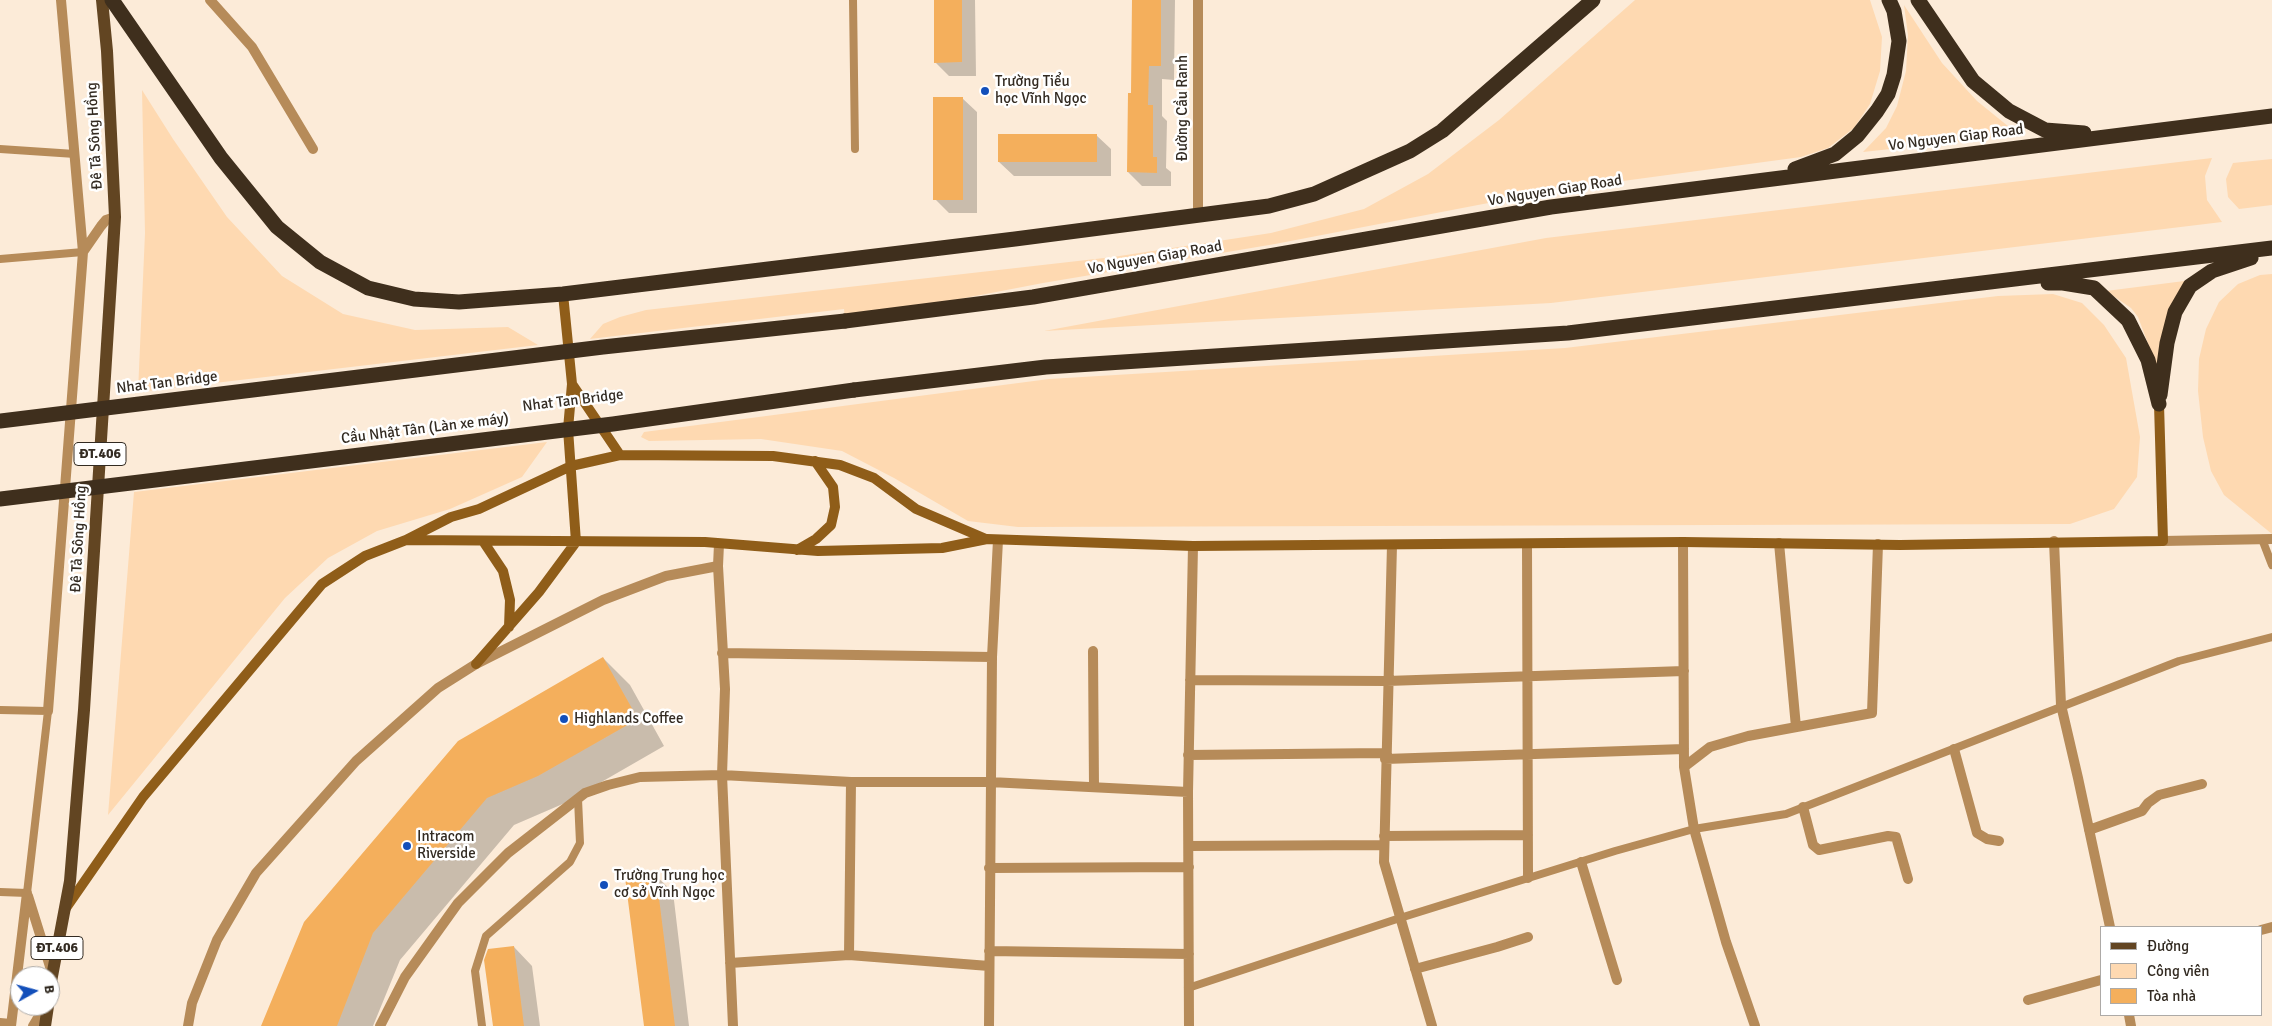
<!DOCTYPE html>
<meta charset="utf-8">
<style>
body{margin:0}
#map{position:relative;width:2272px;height:1026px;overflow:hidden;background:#fcebd8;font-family:Signika,sans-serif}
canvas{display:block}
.legend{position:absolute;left:2100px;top:926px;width:162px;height:90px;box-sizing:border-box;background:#fff;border:1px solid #adaaa7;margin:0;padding:6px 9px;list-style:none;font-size:15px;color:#332b22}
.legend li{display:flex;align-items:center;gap:10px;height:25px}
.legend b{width:25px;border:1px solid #adaaa7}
.north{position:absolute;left:10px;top:966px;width:50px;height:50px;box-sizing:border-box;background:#fff;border:1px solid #adaaa7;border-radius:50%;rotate:83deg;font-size:14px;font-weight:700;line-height:20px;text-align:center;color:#332b22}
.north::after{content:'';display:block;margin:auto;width:18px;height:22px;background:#134fba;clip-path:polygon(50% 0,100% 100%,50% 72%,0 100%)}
</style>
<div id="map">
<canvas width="2272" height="1026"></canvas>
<ul class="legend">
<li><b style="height:6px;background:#624522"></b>Đường</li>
<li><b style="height:14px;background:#fed9b1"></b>Công viên</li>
<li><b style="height:14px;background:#f4af5c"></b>Tòa nhà</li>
</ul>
<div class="north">B</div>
</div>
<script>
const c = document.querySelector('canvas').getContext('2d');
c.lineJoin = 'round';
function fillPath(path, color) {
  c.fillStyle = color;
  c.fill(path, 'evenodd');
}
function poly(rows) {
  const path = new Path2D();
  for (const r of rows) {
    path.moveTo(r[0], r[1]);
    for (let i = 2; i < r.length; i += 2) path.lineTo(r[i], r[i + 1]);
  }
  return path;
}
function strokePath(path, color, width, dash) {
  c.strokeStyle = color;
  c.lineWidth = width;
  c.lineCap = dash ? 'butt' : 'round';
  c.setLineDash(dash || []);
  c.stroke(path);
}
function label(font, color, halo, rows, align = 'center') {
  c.font = font + ' Signika,sans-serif';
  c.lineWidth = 5;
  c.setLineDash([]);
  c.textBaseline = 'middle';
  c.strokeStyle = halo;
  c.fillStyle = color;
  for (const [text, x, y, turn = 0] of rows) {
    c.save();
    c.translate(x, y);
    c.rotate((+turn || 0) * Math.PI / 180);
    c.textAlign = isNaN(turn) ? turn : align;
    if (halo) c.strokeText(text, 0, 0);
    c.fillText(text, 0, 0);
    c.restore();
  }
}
fillPath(poly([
 [1635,0,1870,0,1882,37,1880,71,1870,104,1854,128,1828,148,1801,157,1556,190,1275,244,1043,283,845,321,844,309,590,339,603,324,620,317,646,310,1113,257,1271,233,1364,209,1428,174,1499,120],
 [1904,5,1942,63,1977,101,2019,135,1863,152,1886,128,1897,106,1906,71,1908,35],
 [142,90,173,139,227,217,282,276,343,314,415,330,508,327,538,345,138,392,145,233],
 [2212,158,2205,176,2207,200,2222,222,1551,303,1044,331,1546,238],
 [2272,159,2272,205,2239,209,2228,197,2226,179,2233,163],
 [2272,274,2272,534,2224,495,2211,471,2203,437,2198,391,2199,359,2206,329,2219,302,2238,284,2260,275],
 [2200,279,2187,296,2158,370,2138,317,2131,308,2106,291],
 [2053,294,2082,303,2104,325,2126,358,2140,437,2137,477,2114,509,2070,524,1018,527,968,521,894,478,842,451,761,439,649,441,641,437,644,432,1049,379,1565,348,1998,296],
 [547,442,522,477,450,509,377,531,328,558,285,598,108,815,134,492]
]), '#fed9b1');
fillPath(poly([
 [935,0,975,0,976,76,949,76,935,62],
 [1133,0,1175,0,1174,80,1162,79,1162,116,1167,121,1166,168,1171,172,1171,186,1142,186,1128,172,1132,95],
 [962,98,977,112,977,213,949,213,935,199],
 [1096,135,1111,149,1111,176,1014,176,999,162],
 [603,658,630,685,664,746,565,803,514,825,400,960,373,1026,263,1026],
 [655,875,673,892,689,1026,645,1026],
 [514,947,532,966,540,1026,494,1026]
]), '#0003');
fillPath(poly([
 [934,0,962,0,962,62,934,63],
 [1132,0,1161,0,1161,66,1149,66,1148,105,1153,105,1153,157,1157,157,1157,173,1127,172,1128,93,1131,93],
 [933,97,963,97,963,200,933,200],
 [998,134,1097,134,1097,162,998,162],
 [603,657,638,719,538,776,487,798,373,933,337,1026,261,1026,304,922,458,741],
 [656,874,675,1026,644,1026,625,877],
 [514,946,524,1026,493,1026,484,960,488,949]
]), '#f4af5c');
strokePath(poly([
 [853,0,855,149],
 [0,149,75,154],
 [0,259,83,252],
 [2262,539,2272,565],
 [0,710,48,711,27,893,0,892],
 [1188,988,1400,918,1615,851,1694,829,1786,814,2179,661,2272,637],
 [0,1022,11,1023],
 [482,1026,475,971,486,936,570,862,580,843,578,799]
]), '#b68b59', 8);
strokePath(poly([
 [210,0,252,47,313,149],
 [1198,216,1198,0],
 [83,252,101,226,106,220,115,217],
 [2054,541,2061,705,2078,778,2110,927],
 [2163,541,2272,539],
 [1683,542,1684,767,1694,829,1726,942,1755,1026],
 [1779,543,1796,727],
 [719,544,718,566,725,689,722,775,733,1026],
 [1527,544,1528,878],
 [1392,545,1384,862,1432,1026],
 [1093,651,1094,787],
 [722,653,992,657],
 [1190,680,1387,681,1684,671],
 [48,711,83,252,61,0],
 [1954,749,1977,833,1987,839,1999,841],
 [1188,755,1385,753],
 [1385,759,1684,749],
 [1684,767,1710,747,1748,736,1872,713,1878,544],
 [851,782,849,955,989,966],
 [1803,807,1813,845,1819,850,1888,836,1896,837,1908,879],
 [2089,830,2142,811,2148,803,2159,795,2202,784],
 [1384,836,1528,835],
 [1189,846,1383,845],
 [1581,862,1617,980],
 [989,868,1189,867],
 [28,896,52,973],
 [2261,930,2272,927],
 [989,951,1189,954],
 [730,963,849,955],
 [1415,969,1497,947,1528,937],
 [2028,1000,2101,980],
 [2129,1015,2131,1026],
 [11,1026,27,893],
 [33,1026,45,1006],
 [188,1026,192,1003,217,940,256,873,356,761,438,688,476,664,603,600,666,576,718,566],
 [380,1026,405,977,458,903,508,853,585,793,608,785,640,777,722,775,851,782,990,782,1188,792],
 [989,1026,992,657,998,540],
 [1189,1026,1188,792,1193,546]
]), '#b68b59', 10);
strokePath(poly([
 [572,384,620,455],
 [406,540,705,542,818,551,942,548,987,539,1193,546,1683,542,1900,545,2163,541,2159,404],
 [483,541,503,571,510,600,509,627],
 [797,550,816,539,831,525,835,507,833,487,815,461],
 [476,664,539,592,576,542,568,429,572,384,563,294],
 [66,908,143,797,322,584,365,556,406,540,451,517,479,509,571,466,620,455,773,456,840,465,874,478,916,509,986,539]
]), '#8f5d19', 10);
strokePath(poly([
 [50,987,70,881,84,710,115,217,107,51,102,0],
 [45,1026,48,1006]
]), '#624522', 12);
strokePath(poly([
 [112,0,221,158,277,227,320,262,368,288,414,299,459,302,563,294,1015,239,1269,206,1314,194,1410,151,1442,131,1593,0],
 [1918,0,1973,81,2009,111,2045,130,2084,133],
 [1795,169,1835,154,1857,136,1877,111,1888,94,1894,75,1899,41,1894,11,1889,0],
 [2048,283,2063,283,2094,288,2128,320,2148,360,2159,404],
 [845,321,1033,297,1551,207,2272,116],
 [854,390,1046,367,1568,333,2272,248],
 [2160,395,2167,343,2175,312,2190,286,2212,271,2251,258]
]), '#3f2f1d', 15);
strokePath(poly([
 [0,421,603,347,845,321],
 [0,499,613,424,854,390]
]), '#3f2f1d', 15);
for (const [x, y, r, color] of [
 [985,91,5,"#134fba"],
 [564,719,5,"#134fba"],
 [407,846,5,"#134fba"],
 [604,885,5,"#134fba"]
]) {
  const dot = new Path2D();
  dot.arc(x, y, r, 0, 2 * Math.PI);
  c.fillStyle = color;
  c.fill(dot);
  strokePath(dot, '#fff', 2);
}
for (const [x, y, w] of [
 [100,454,52],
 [57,948,52]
]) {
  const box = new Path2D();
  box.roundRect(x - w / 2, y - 11.5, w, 23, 4);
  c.fillStyle = '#fff';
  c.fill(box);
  strokePath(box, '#332b22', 1);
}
label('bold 14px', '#332b22', null, [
 ["ĐT.406",100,454],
 ["ĐT.406",57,948]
]);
label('15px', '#332b22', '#fff', [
 ["Trường Tiểu",995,82],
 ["học Vĩnh Ngọc",995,99],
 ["Highlands Coffee",574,719],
 ["Intracom",417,837],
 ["Riverside",417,854],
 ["Trường Trung học",614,876],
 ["cơ sở Vĩnh Ngọc",614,893]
], 'left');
label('15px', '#332b22', '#fff', [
 ["Đường Cầu Ranh",1183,108,-90],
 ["Đê Tả Sông Hồng",95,136,-93],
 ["Vo Nguyen Giap Road",1956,138,-7],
 ["Vo Nguyen Giap Road",1555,191,-9],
 ["Vo Nguyen Giap Road",1155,258,-10],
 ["Nhat Tan Bridge",167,383,-7],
 ["Nhat Tan Bridge",573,401,-7],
 ["Cầu Nhật Tân (Làn xe máy)",425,429,-7],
 ["Đê Tả Sông Hồng",79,539,-87]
]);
</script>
